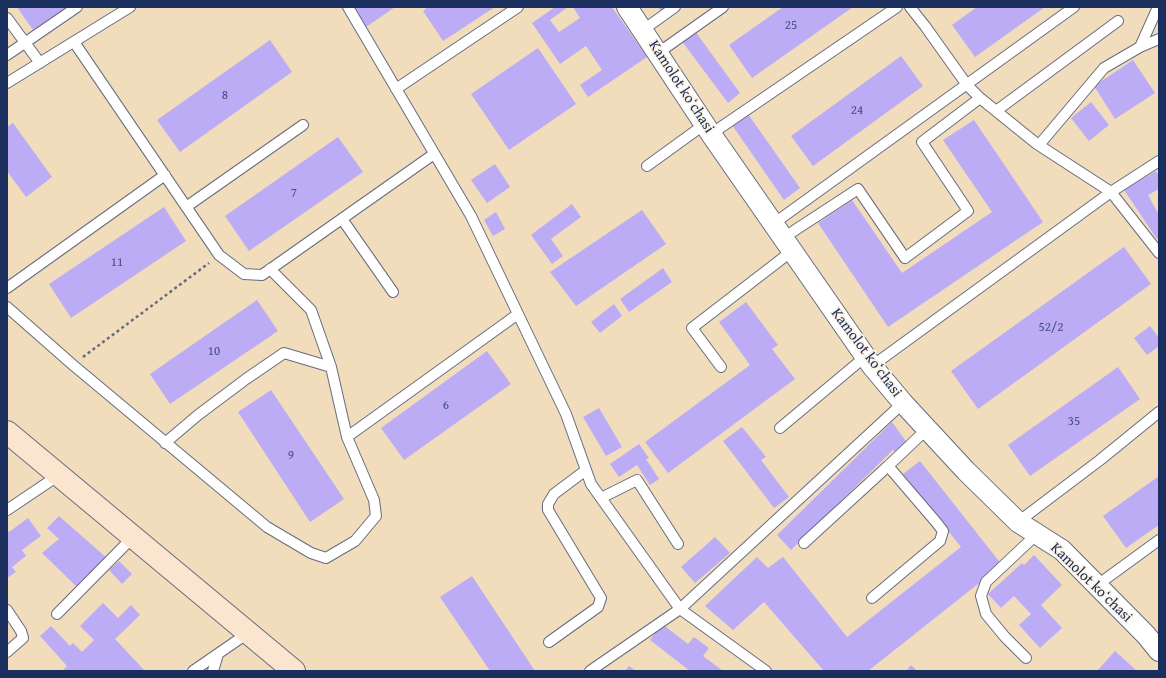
<!DOCTYPE html>
<meta charset="utf-8">
<style>
body{margin:0}
#map{position:relative;width:1166px;height:678px;overflow:hidden;background:#f1ddbc;font-family:"Gentium Book Plus",serif}
canvas{display:block}
.frame{position:absolute;inset:0;border:8px solid #1b2f5e;pointer-events:none}
</style>
<div id="map">
<canvas width="1166" height="678"></canvas>
<div class="frame"></div>
</div>
<script>
const c = document.querySelector('canvas').getContext('2d');
c.lineJoin = 'round';
function fillPath(path, color) {
  c.fillStyle = color;
  c.fill(path, 'evenodd');
}
function poly(rows) {
  const path = new Path2D();
  for (const r of rows) {
    path.moveTo(r[0], r[1]);
    for (let i = 2; i < r.length; i += 2) path.lineTo(r[i], r[i + 1]);
  }
  return path;
}
function strokePath(path, color, width, dash) {
  c.strokeStyle = color;
  c.lineWidth = width;
  c.lineCap = dash ? 'butt' : 'round';
  c.setLineDash(dash || []);
  c.stroke(path);
}
function label(font, color, halo, rows, align = 'center') {
  c.font = font + ' "Gentium Book Plus",serif';
  c.lineWidth = 3.5;
  c.setLineDash([]);
  c.textBaseline = 'middle';
  c.strokeStyle = halo;
  c.fillStyle = color;
  for (const [text, x, y, turn = 0] of rows) {
    c.save();
    c.translate(x, y);
    c.rotate((+turn || 0) * Math.PI / 180);
    c.textAlign = isNaN(turn) ? turn : align;
    if (halo) c.strokeText(text, 0, 0);
    c.fillText(text, 0, 0);
    c.restore();
  }
}
fillPath(poly([
 [17,7,68,7,33,30],
 [353,7,395,7,366,27],
 [428,7,495,7,443,41,423,11],
 [555,7,568,7,550,20,559,32,580,18,573,7,612,7,647,57,588,97,580,85,602,70,586,46,560,64,532,23],
 [658,7,666,7,661,11],
 [783,7,853,7,752,78,729,45],
 [977,7,1045,7,975,57,952,25],
 [695,31,740,93,728,103,681,40],
 [270,40,292,72,180,152,157,120],
 [538,48,576,104,509,150,471,94],
 [901,56,923,86,813,166,791,136],
 [1133,60,1155,93,1115,119,1094,86],
 [1091,102,1109,125,1089,141,1071,118],
 [748,114,800,188,784,200,732,125],
 [974,120,1043,222,888,327,818,223,852,200,902,273,992,212,943,140],
 [13,123,52,177,26,197,7,171,7,127],
 [338,137,363,172,249,251,225,216],
 [495,164,510,187,487,203,471,180],
 [1156,171,1159,176,1159,189,1148,195,1159,215,1159,238,1157,239,1124,190],
 [572,204,581,217,551,239,563,256,552,264,531,235],
 [164,207,186,241,71,318,49,284],
 [642,210,666,244,576,306,550,272],
 [496,212,505,229,493,236,484,220],
 [1124,247,1151,284,978,409,951,371],
 [663,268,672,282,629,312,620,299],
 [257,300,278,331,170,404,150,374],
 [746,302,778,345,772,349,795,379,668,473,645,442,750,365,719,322],
 [614,304,622,316,600,333,591,322],
 [1150,326,1159,338,1159,346,1147,355,1134,338],
 [487,351,511,384,404,460,381,428],
 [1118,367,1140,399,1030,476,1008,445],
 [271,390,344,499,310,522,238,412],
 [599,408,622,447,606,456,583,417],
 [892,422,908,444,897,454,893,450,791,550,777,535],
 [742,427,766,457,761,460,789,497,774,508,723,441],
 [639,444,649,458,646,459,659,479,650,485,637,465,619,477,610,464],
 [920,461,1002,565,868,671,824,671,764,602,733,630,705,606,757,557,768,568,783,557,847,637,961,547,903,474],
 [1159,476,1159,525,1126,548,1103,516],
 [59,516,108,559,78,588,42,553,59,539,47,528],
 [28,518,41,536,22,550,26,556,12,567,16,572,7,578,7,530,9,532],
 [715,537,730,553,695,583,681,567],
 [1034,555,1062,585,1041,605,1062,628,1040,648,1019,625,1031,614,1014,596,1001,608,988,594,1022,563,1024,565],
 [119,561,132,574,122,584,109,570],
 [472,576,535,671,490,671,440,597],
 [103,603,118,618,131,605,140,615,115,639,145,671,62,671,67,666,40,636,51,626,70,646,73,643,82,652,94,640,80,626],
 [662,624,688,644,694,637,709,648,703,656,723,671,690,671,650,640],
 [1115,651,1137,671,1097,671],
 [911,665,917,671,906,671],
 [629,666,636,671,625,671]
]), '#bbacf5');
const lane = poly([
 [348,7,471,216,566,414,591,484,680,609,766,671],
 [910,7,925,26,967,85,980,98,1037,144,1111,192,1159,161],
 [7,18,40,63],
 [643,30,675,7],
 [74,42,219,255,244,274,262,275,434,154],
 [1140,47,1158,7],
 [658,53,723,7],
 [7,55,77,7],
 [7,83,130,7],
 [396,89,518,7],
 [996,111,1118,21],
 [711,134,897,7],
 [1039,145,1104,68,1140,47,1159,39],
 [647,166,705,124],
 [186,207,303,125],
 [342,219,393,292],
 [773,224,1074,7],
 [783,238,858,189,905,258,968,211,922,142,980,98],
 [7,288,165,175],
 [7,307,73,365,267,527,311,553,326,558,355,541,376,516,374,500,347,437,331,367,311,310,270,269],
 [872,366,1111,192,1159,253],
 [721,367,692,328,792,251],
 [780,428,866,356],
 [347,437,518,314],
 [165,443,198,415,246,379,284,353,331,367],
 [601,498,637,480,678,544],
 [7,510,59,475],
 [1018,522,1100,460,1159,412],
 [804,543,888,466],
 [1096,586,1159,540],
 [872,598,940,541,943,531,936,522,888,466,927,429],
 [7,610,21,631,23,638,7,652],
 [57,614,133,537],
 [549,642,598,607,601,598,548,510,548,504,554,494,586,470],
 [1026,658,1005,637,986,614,981,596,986,582,1037,534],
 [193,671,248,633],
 [213,671,218,654],
 [590,671,680,609,903,403]
]);
const street = poly([
 [627,7,711,134,872,366,903,403,966,471,1018,522,1062,550,1146,635,1159,651]
]);
const secondary = poly([
 [7,432,294,671]
]);
strokePath(lane, '#666c7f', 12);
strokePath(street, '#666c7f', 22);
strokePath(secondary, '#666c7f', 24);
strokePath(poly([
 [83,357,209,263]
]), '#666c7f', 2.5, [3, 3]);
strokePath(lane, '#fff', 10);
strokePath(street, '#fff', 20);
strokePath(secondary, '#fbe5cf', 22);
label('13px', '#434e84', null, [
 ["25",791,26],
 ["8",225,96],
 ["24",857,111],
 ["7",294,194],
 ["11",117,263],
 ["52/2",1051,328],
 ["10",214,352],
 ["6",446,406],
 ["35",1074,422],
 ["9",291,456]
]);
label('15px', '#1b2f5e', '#fcf5e5', [
 ["Kamolot koʻchasi",681,87,57],
 ["Kamolot koʻchasi",866,353,53],
 ["Kamolot koʻchasi",1091,583,44]
]);
</script>
